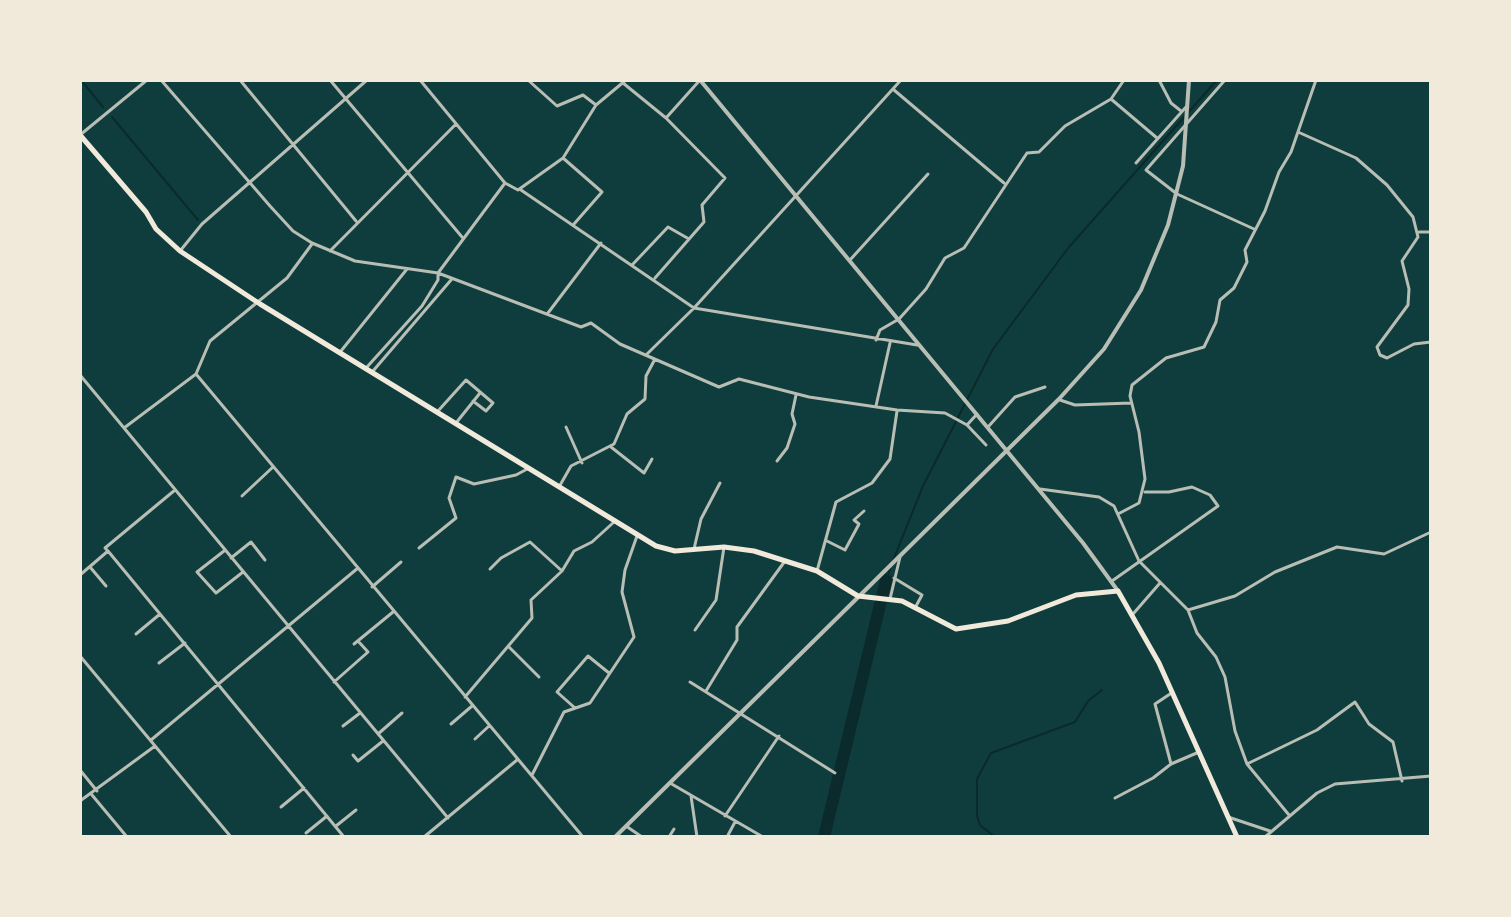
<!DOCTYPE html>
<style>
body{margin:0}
#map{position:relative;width:1511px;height:917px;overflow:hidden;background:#0f3d3e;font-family:Signika,sans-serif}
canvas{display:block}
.frame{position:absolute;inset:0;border:82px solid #f1e9da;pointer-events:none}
</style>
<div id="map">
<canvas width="1511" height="917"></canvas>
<div class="frame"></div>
</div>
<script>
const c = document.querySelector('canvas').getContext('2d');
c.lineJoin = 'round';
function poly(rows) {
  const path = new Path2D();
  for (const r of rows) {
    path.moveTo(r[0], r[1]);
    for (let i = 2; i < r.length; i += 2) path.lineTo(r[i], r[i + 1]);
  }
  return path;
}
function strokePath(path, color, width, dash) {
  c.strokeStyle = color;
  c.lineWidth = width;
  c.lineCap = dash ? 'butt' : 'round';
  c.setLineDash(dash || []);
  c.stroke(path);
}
strokePath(poly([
 [81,80,103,107],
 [112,117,198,220],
 [892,563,923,486,993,349,1069,247,1217,80],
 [886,580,890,569],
 [995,837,980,825,977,816,977,779,991,753,1075,722,1088,701,1102,690]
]), '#0a2a2b', 2);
strokePath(poly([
 [824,837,886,580]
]), '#0a2a2b', 12);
strokePath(poly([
 [161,80,270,206,293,231,312,243,355,261,438,273,581,327,591,323,620,344,719,387,739,379,809,397,897,410,945,413,967,425,986,445],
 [240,80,356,221],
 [330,80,462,237],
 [420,80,505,183,518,190,563,158,596,105,626,80],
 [528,80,557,106,583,95,596,105],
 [1159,80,1171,103,1181,111],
 [1225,80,1146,170,1177,194,1254,229],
 [623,83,666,118,725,178,702,205,704,222,655,278],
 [894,90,1004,183],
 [1111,99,1157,138],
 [666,118,700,80],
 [1298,132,1356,158,1387,185,1413,217,1418,237,1402,261,1409,289,1408,305,1377,347,1380,355,1387,358,1414,344,1431,342],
 [80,135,147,80],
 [563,158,602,192,574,224],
 [1136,163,1186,107],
 [521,190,694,308,917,345],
 [1419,232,1431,232],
 [180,251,202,224,367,80],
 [330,251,456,124],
 [850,260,928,174],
 [633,264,668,227,689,239],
 [548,313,601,243],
 [876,340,880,330,899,319,926,289,945,258,964,248,1027,153,1039,152,1065,126,1111,99,1124,80],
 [341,351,407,269],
 [646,355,694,308,901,80],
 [367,367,422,306,438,280,438,273,505,183],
 [373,371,451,280],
 [196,374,583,837],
 [80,375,448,818],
 [1060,400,1075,405,1131,403],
 [876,406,890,343],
 [438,411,466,380,493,403,486,411,473,401],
 [456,423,480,393],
 [967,425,977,414],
 [566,427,582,463],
 [988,427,1015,397,1045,387],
 [124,428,196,374,210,341,287,278,312,244],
 [611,447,644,473,652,459],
 [777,461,787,448,795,424,792,414,796,395],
 [559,487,571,466,614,444,627,414,645,399,646,376,655,359],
 [1040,489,1099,497,1114,506,1139,561,1188,610,1197,633,1216,657,1225,677,1235,731,1247,764,1289,815],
 [242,496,273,467],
 [1118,514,1139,503,1145,479,1139,432,1130,396,1132,385,1166,358,1204,347,1216,322,1220,300,1234,288,1247,262,1245,250,1265,211,1279,172,1291,152,1316,80],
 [827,541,845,550,859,524,854,520,864,511],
 [419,548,456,518,449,498,456,477,474,484,516,475,529,468],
 [694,549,701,519,720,483],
 [108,551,344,837],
 [224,551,197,572,216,593,243,572],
 [231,558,251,542,265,560],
 [90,567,106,586],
 [490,569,501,558,530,542,562,571],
 [817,571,836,502,872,483,890,459,897,411],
 [80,575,108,551,105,548,175,490],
 [894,578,922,595,915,608],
 [1112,581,1218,506,1210,495,1192,487,1169,492,1145,492],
 [372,587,401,562],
 [890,599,900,557],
 [1188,610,1235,596,1275,572,1337,547,1384,554,1431,532],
 [1133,614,1160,583],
 [695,630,716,600,724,547],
 [136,634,160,614],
 [354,644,393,612],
 [509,647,539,677],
 [80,656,231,837],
 [159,663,185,643],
 [334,682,368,652,358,641],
 [690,682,835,773],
 [706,691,737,640,737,627,785,561],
 [465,697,532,618,531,600,562,571,574,551,592,542,614,522],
 [575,708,557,692,588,656,609,673],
 [451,724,472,706],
 [343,726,360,713],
 [378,734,402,713],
 [475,739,489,726],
 [151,740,358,568],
 [353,755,358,761,383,741],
 [1171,764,1155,704,1173,692],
 [1247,764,1317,730,1355,702,1369,724,1393,742,1402,781],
 [80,770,97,791],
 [532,775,564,712,590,703,634,637,622,592,625,570,637,536],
 [670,783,763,837],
 [92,795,127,837],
 [691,796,697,837],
 [1115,798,1153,778,1171,764,1199,752],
 [80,801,155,746],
 [281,807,304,788],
 [725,816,779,736],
 [1228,817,1270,831],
 [336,826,356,810],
 [626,826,642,837],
 [306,833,327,816],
 [424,837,517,760],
 [669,837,674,829],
 [727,837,735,822],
 [1265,837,1317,793,1335,784,1431,776]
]), '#b8beb3', 3);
strokePath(poly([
 [700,80,1083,543,1118,591],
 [615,837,1059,399,1104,349,1141,290,1168,225,1183,166,1189,80]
]), '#b8beb3', 4);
strokePath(poly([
 [80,135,146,212,156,229,180,251,260,304,656,546,675,551,724,547,754,551,817,571,858,596,902,601,956,629,1008,621,1076,595,1118,591,1159,663,1237,837]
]), '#f1e9da', 5);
</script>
